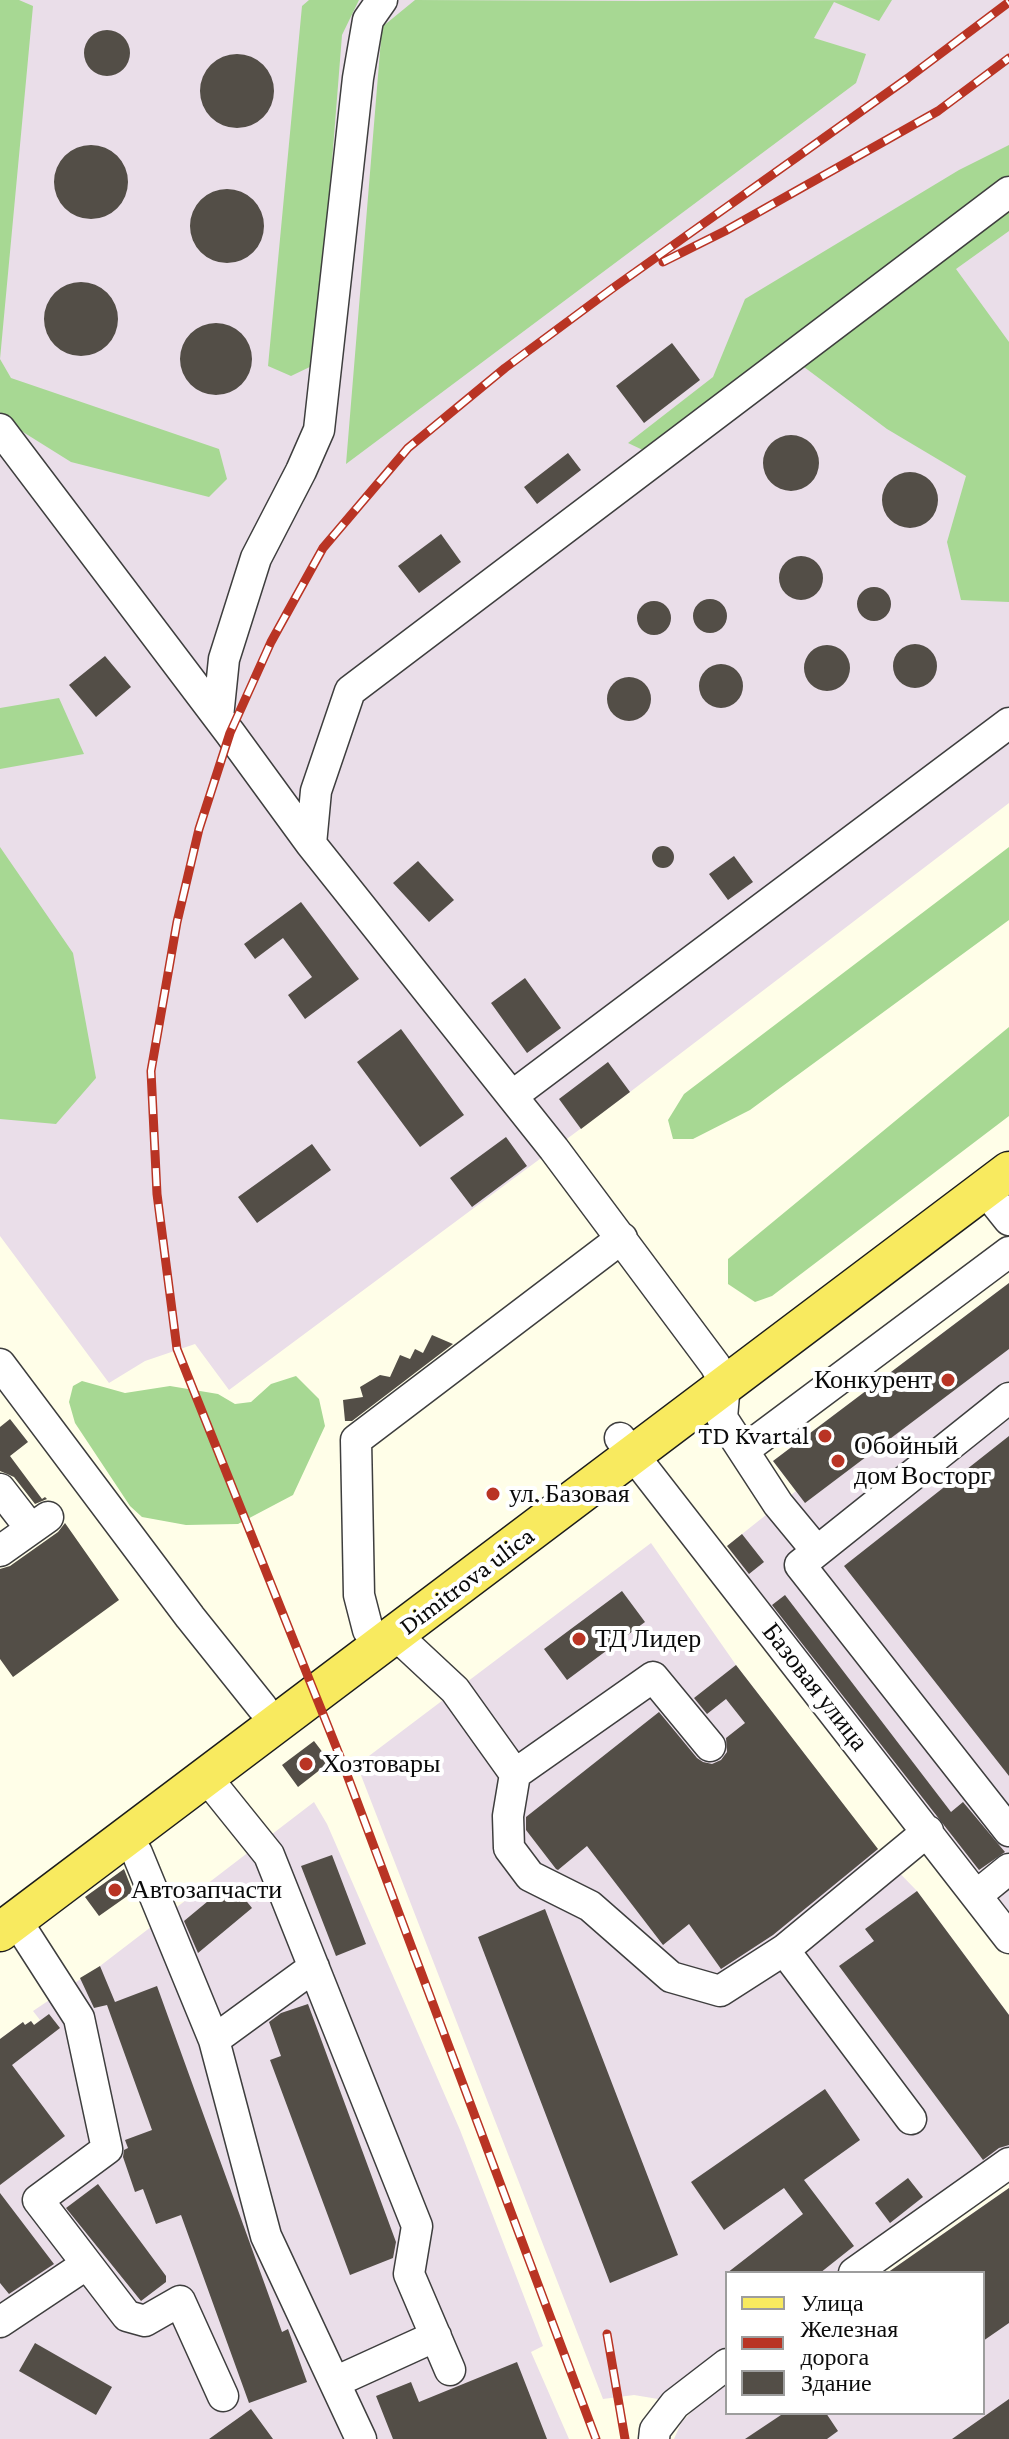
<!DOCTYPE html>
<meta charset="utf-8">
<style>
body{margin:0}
#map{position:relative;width:1009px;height:2439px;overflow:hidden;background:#fffee8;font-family:"Crimson Pro",serif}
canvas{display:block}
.legend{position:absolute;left:725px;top:2271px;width:260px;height:144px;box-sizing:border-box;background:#fff;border:2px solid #9d9d9d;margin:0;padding:10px 14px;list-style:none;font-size:24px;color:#0b0b0b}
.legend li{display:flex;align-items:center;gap:16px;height:40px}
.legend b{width:40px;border:2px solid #9d9d9d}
</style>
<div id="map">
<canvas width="1009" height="2439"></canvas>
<ul class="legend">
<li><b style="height:10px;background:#f8ea5f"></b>Улица</li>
<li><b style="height:10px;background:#b93424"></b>Железная дорога</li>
<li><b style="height:22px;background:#534e47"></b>Здание</li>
</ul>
</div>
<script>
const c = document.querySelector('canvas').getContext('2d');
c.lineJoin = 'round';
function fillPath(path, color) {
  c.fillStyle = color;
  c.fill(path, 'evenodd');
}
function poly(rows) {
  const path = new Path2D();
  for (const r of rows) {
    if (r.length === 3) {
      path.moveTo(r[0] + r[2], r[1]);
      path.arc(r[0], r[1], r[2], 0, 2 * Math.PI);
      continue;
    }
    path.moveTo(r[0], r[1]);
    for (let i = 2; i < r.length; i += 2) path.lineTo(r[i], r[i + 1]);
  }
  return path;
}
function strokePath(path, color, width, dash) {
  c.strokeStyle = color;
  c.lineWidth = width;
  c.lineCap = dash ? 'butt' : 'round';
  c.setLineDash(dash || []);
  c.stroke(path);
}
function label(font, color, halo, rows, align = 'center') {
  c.font = font + ' "Crimson Pro",serif';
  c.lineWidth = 8;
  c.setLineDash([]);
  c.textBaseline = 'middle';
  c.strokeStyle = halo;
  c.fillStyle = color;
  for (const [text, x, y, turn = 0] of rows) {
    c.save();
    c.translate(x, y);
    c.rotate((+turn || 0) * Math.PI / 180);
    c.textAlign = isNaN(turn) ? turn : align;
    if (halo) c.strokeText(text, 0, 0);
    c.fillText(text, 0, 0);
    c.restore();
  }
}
fillPath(poly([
 [0,0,1009,0,1009,803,630,1092,229,1390,195,1344,145,1361,109,1383,0,1236],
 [1009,1283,1009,1921,770,1607,727,1546,796,1491,773,1461],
 [651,1543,736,1665,882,1855,917,1891,1009,2015,1009,2147,929,2201,836,2273,727,2273,727,2350,664,2400,634,2395,603,2399,357,1765],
 [314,1802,327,1824,460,2130,543,2346,531,2352,569,2439,0,2439,0,2039,23,2022,25,2025,31,2021,34,2025,40,2020,33,2011,100,1966],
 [1009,2188,1009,2439,674,2439,681,2423,703,2400,727,2383,727,2413,983,2413,983,2273,887,2273]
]), '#eadee9');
fillPath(poly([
 [0,0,19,0,33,6,0,359,11,378,219,449,227,479,209,497,71,462,7,422,0,412],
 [309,0,359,0,342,35,316,364,291,376,268,366,302,6],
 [415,0,645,1,892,0,879,21,834,2,814,38,866,54,856,83,346,464,382,27],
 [1009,145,1009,231,956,269,1009,342,1009,602,961,600,947,542,966,476,887,429,804,367,647,452,628,443,713,377,745,299,959,170],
 [59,698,84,754,0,769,0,708],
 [0,847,73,953,96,1078,56,1124,0,1119],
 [1009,847,1009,920,750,1110,693,1139,673,1139,668,1120,684,1094],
 [1009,1027,1009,1116,772,1296,755,1302,728,1284,728,1259],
 [296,1376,319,1399,325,1426,293,1495,238,1524,186,1525,142,1517,130,1506,75,1423,69,1402,73,1386,82,1381,125,1393,170,1386,218,1394,235,1404,251,1402,271,1384]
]), '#a7d893');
fillPath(poly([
 [107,53,23],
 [237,91,37],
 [91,182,37],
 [227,226,37],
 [81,319,37],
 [216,359,36],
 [672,343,700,380,644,423,616,386],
 [791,463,28],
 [568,453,581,470,537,504,524,487],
 [910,500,28],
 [441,534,461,562,419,593,398,566],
 [801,578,22],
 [874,604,17],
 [710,616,17],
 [654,618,17],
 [915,666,22],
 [827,668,23],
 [105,656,131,687,96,717,69,685],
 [721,686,22],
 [629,699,22],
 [663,857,11],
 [734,856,753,882,728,900,709,874],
 [418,861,454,900,429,922,393,883],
 [301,902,359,979,305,1019,288,995,312,977,283,938,255,959,244,944],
 [525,978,561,1028,527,1053,491,1003],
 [401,1029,464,1115,420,1147,357,1062],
 [608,1062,630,1092,581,1129,559,1099],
 [506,1137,527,1166,472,1207,450,1178],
 [312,1144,331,1170,257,1223,238,1197],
 [1009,1283,1009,1349,805,1503,773,1461],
 [432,1335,453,1344,352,1421,345,1421,343,1400,363,1397,360,1387,380,1375,390,1377,400,1355,410,1359,415,1349,423,1353],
 [10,1419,28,1442,10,1456,42,1499,45,1497,47,1499,35,1504,14,1477,0,1471,0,1427],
 [1009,1436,1009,1776,844,1566],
 [65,1523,119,1600,13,1677,0,1659,0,1569,10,1566,58,1532],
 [742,1534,764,1562,749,1574,727,1546],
 [622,1591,645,1622,567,1680,544,1649],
 [785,1595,951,1812,963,1802,1005,1852,979,1870,772,1605],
 [736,1665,878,1849,773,1935,721,1969,689,1924,663,1945,587,1846,558,1870,556,1869,526,1830,526,1817,659,1712,697,1758,703,1762,712,1764,721,1760,727,1752,726,1738,745,1723,726,1699,707,1714,694,1698],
 [314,1741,330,1762,298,1787,282,1765],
 [332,1855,366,1944,336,1956,301,1866],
 [124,1869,133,1892,99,1916,85,1897],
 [231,1882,252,1908,198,1953,184,1921],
 [917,1891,1009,2015,1009,2145,999,2148,983,2160,839,1966,874,1941,865,1929],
 [545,1909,678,2255,610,2283,478,1937],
 [100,1966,115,2002,157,1986,282,2332,288,2329,307,2382,249,2403,181,2215,156,2224,143,2189,135,2192,123,2157,124,2150,128,2148,125,2140,152,2130,107,2005,94,2008,80,1978],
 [308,2004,396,2242,393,2258,350,2275,270,2060,281,2056,269,2022,281,2013],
 [49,2014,60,2028,12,2065,65,2136,0,2185,0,2039,23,2022,25,2025,31,2021,34,2025],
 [825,2089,860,2140,804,2180,854,2246,820,2273,727,2273,803,2214,784,2188,724,2230,691,2182],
 [908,2178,923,2197,890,2223,875,2203],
 [98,2184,166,2276,166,2282,141,2301,66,2208],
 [1009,2188,1009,2323,983,2341,983,2273,887,2273],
 [0,2193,54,2264,9,2294,0,2283],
 [35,2343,112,2387,96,2415,19,2371],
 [517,2362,547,2439,393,2439,376,2396,411,2382,419,2402],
 [1009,2399,1009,2439,952,2439],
 [251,2409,273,2439,209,2439],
 [784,2413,826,2413,838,2431,827,2439,745,2439]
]), '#534e47');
const minor = poly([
 [0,429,230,733,311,844],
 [218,717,224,659,256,558,301,471,319,430,358,78,368,20,382,0],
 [512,1096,1009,723],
 [985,1190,1009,1220],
 [0,1364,190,1617,262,1707],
 [1009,1398,800,1565,1009,1831],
 [620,1438,1009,1938],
 [744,1450,1009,1252],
 [0,1489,31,1529],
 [816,1550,778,1504,722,1418,725,1383,715,1365,554,1149,311,844,316,791,350,691,1009,192],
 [0,1551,48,1517],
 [368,1630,359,1595,356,1440,622,1238],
 [396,1635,455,1690,515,1774,653,1677,710,1746],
 [515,1774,508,1816,509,1848,530,1876,590,1906,671,1977,720,1991,784,1950,928,1831],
 [207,1778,269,1855,417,2226,409,2274,450,2370],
 [137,1853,214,2040,266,2236,361,2439],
 [977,1895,1009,1869],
 [16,1920,79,2018,107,2149,38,2200,127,2316,145,2321,180,2301,223,2396],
 [784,1950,911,2119],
 [214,2040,314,1967],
 [854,2273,1009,2163],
 [0,2322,87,2264],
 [335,2382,436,2336],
 [654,2439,655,2430,675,2404,727,2364]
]);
const major = poly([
 [0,1932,1009,1171]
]);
strokePath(minor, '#3e3e3e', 33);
strokePath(major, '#1c1c1c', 41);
strokePath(minor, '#fff', 30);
strokePath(major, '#f8ea5f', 38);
const rail = poly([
 [663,262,725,231,938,111,1009,58],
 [607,2334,625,2439],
 [596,2439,343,1764,177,1349,157,1194,151,1071,177,922,199,829,230,733,271,642,323,548,408,448,505,368,613,288,908,78,1009,2]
]);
strokePath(rail, '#b93424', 9);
strokePath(rail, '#fff', 6, [18]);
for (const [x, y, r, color] of [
 [948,1380,8,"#b93424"],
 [825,1436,8,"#b93424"],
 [838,1461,8,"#b93424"],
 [493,1494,8,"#b93424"],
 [579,1639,8,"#b93424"],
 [306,1764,8,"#b93424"],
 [115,1890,8,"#b93424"]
]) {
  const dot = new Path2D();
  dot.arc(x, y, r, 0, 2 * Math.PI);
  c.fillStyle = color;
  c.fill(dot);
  strokePath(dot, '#fff', 3);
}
label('26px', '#0b0b0b', '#fff', [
 ["Конкурент",932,1380,"right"],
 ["TD Kvartal",809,1436,"right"],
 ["Обойный",854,1446],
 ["дом Восторг",854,1476],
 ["ул. Базовая",509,1494],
 ["ТД Лидер",595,1639],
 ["Хозтовары",322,1764],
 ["Автозапчасти",131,1890]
], 'left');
label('26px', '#0b0b0b', '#fff', [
 ["Dimitrova ulica",467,1581,-37],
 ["Базовая улица",815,1687,52]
]);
</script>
